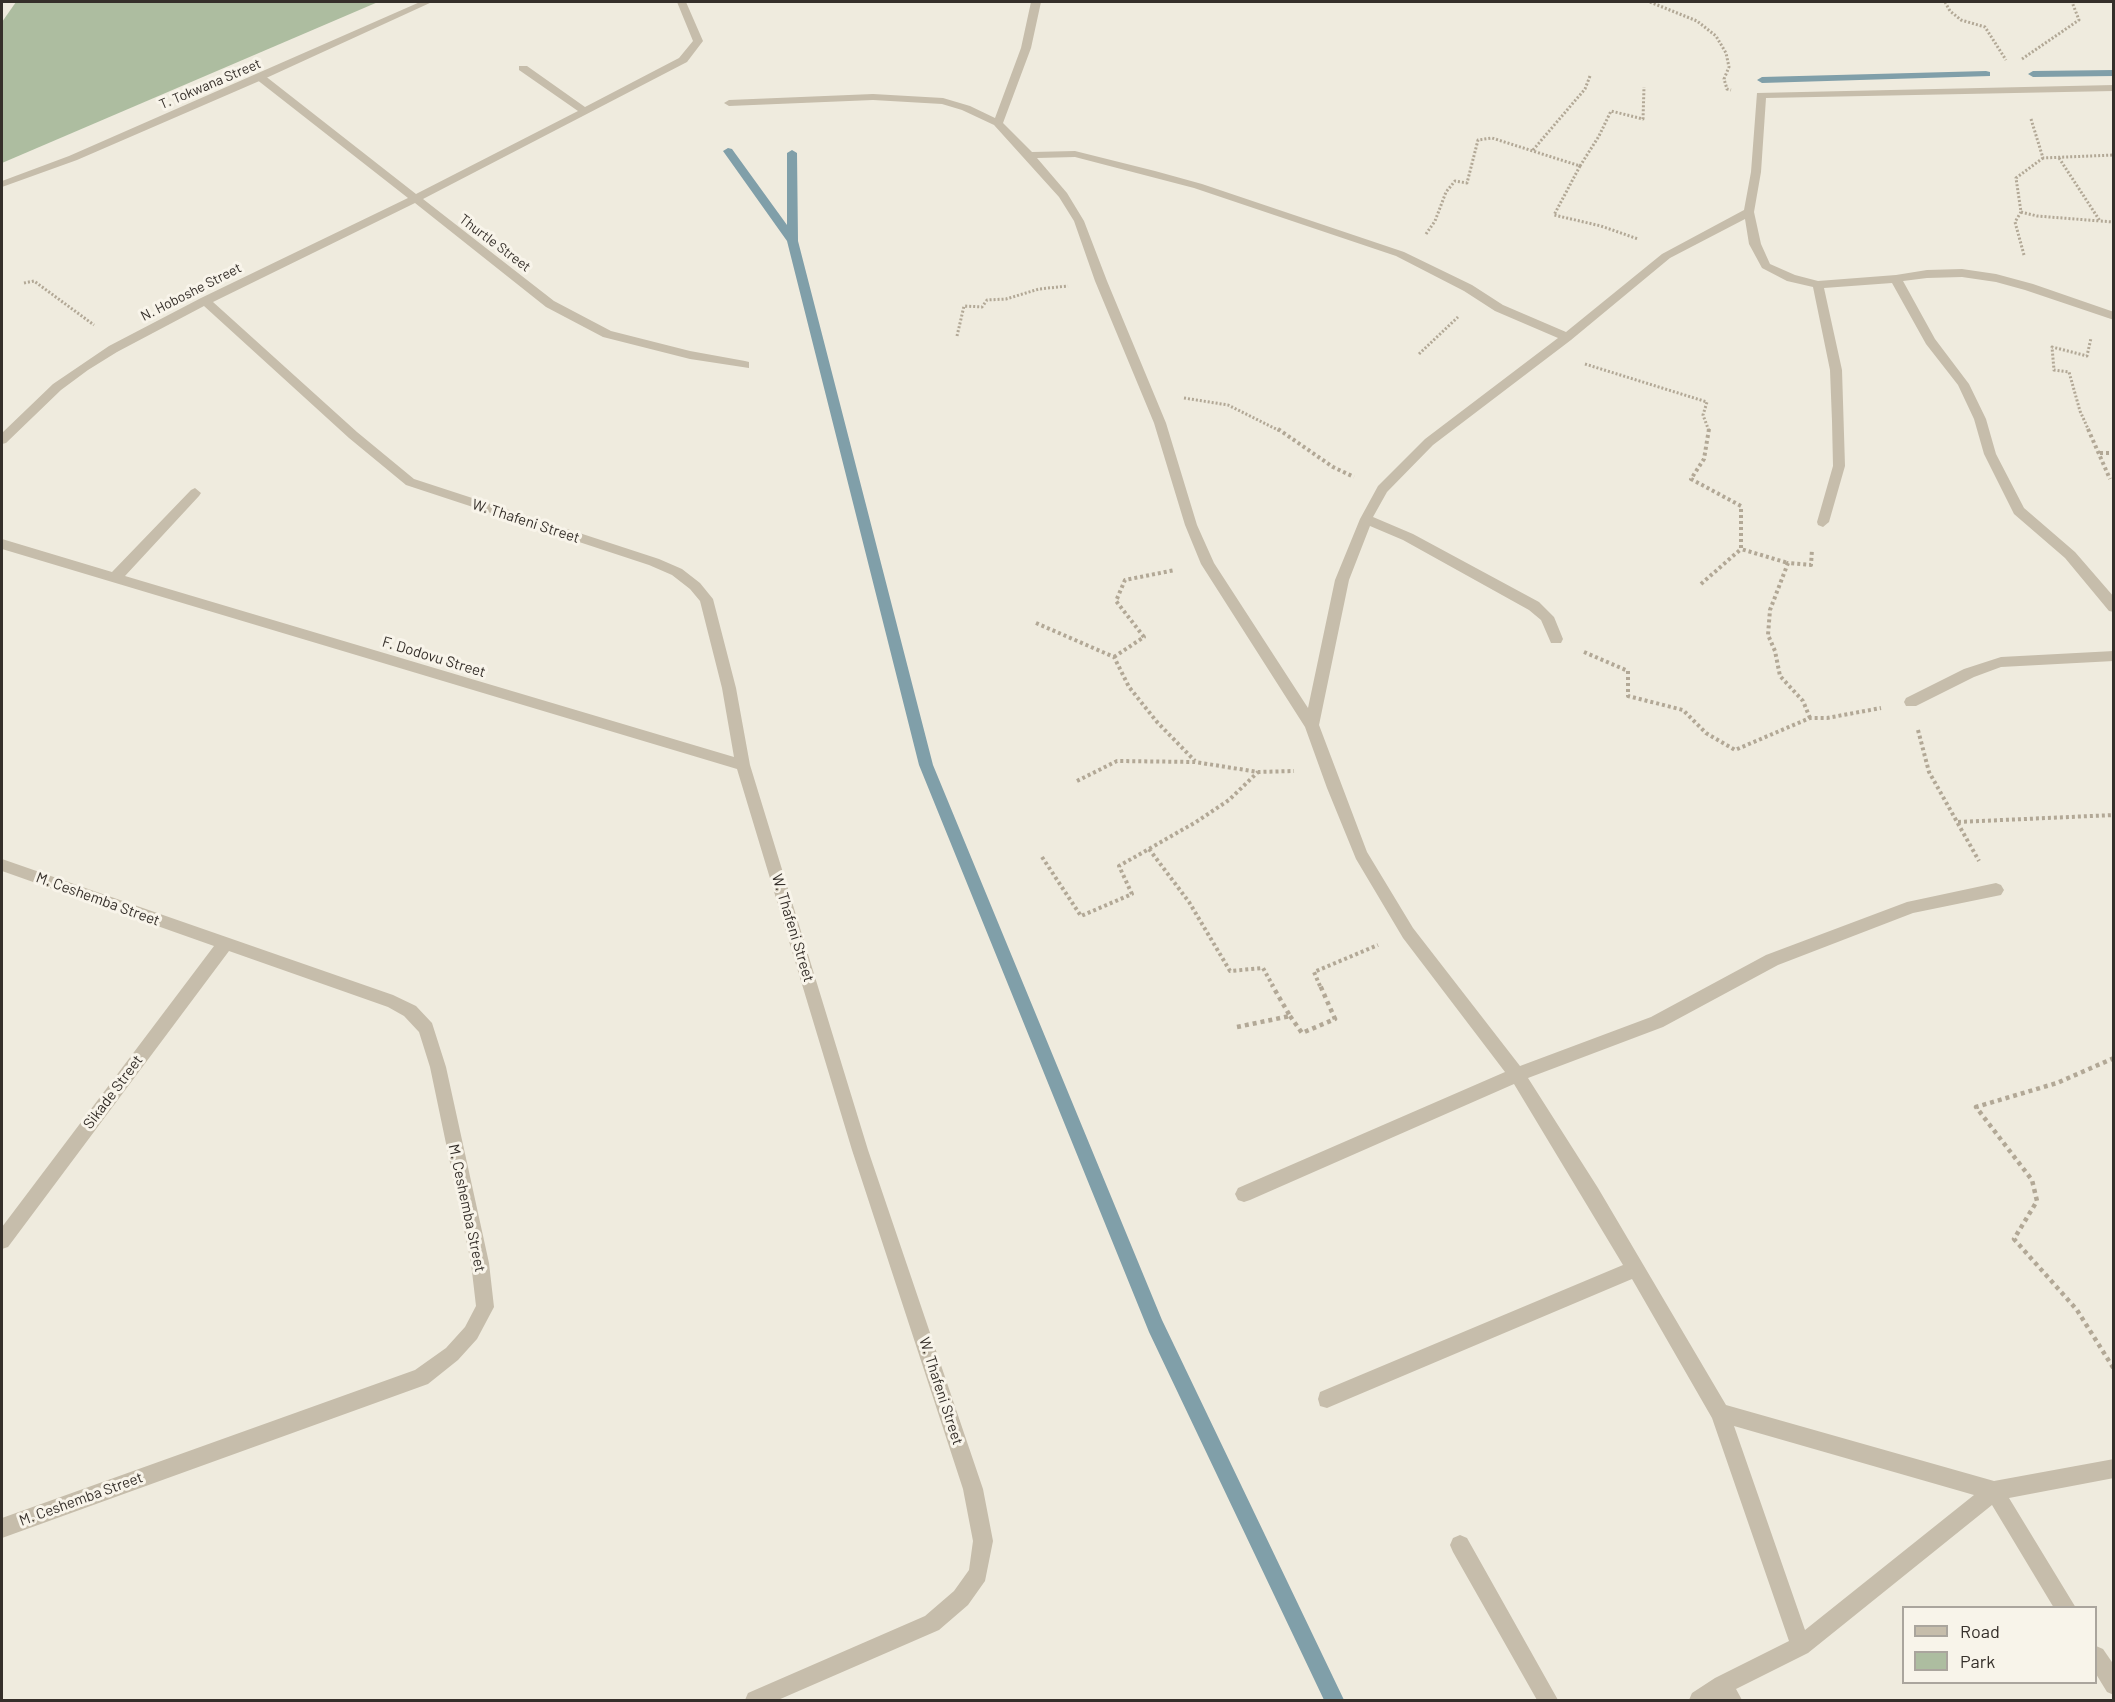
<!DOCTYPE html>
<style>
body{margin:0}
#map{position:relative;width:2115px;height:1702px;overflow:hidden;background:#efebde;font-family:Barlow,sans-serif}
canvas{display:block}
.frame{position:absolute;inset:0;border:3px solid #352f2a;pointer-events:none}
.legend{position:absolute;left:1902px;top:1606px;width:195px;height:78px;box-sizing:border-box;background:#f8f4ea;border:2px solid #aaa59d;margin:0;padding:8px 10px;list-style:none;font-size:18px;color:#352f2a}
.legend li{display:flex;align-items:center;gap:12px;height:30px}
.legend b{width:30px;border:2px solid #aaa59d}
</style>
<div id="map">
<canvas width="2115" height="1702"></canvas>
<div class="frame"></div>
<ul class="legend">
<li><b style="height:8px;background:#c6bdab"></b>Road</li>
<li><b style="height:16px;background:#adbda0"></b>Park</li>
</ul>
</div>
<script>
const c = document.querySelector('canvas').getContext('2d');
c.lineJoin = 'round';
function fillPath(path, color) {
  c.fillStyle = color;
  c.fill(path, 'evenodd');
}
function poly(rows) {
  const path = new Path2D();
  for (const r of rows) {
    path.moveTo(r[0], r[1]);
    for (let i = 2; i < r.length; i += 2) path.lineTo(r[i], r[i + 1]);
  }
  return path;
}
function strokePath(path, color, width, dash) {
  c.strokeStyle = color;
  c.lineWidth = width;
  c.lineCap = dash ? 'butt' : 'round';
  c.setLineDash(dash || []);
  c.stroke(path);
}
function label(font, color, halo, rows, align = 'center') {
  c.font = font + ' Barlow,sans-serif';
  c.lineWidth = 6;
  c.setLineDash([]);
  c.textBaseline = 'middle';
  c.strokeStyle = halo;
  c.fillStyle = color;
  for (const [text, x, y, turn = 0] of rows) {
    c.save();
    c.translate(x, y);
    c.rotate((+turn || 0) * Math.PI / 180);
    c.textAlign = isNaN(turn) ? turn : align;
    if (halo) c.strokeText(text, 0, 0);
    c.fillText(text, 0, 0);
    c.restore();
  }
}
fillPath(poly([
 [16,2,378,2,2,163,2,22]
]), '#adbda0');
fillPath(poly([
 [2114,70,2114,76,2033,77,2028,74,2033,71,2114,70],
 [1986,71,1990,72,1990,76,1762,83,1757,80,1762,77,1986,71],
 [728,148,732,149,787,225,787,153,792,150,797,153,798,241,933,765,1162,1320,1344,1700,1324,1700,1149,1332,919,765,787,241,723,151,728,148]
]), '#809fa9');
strokePath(poly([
 [1650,2,1697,21,1716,36,1726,53,1729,67,1724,79,1727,89,1731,90],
 [1945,2,1950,11,1961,20,1985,27,2006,60],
 [2022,59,2079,20,2072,2],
 [2031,119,2043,158,2114,155],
 [1533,150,1585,89,1590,76],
 [2059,158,2100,221,2114,222],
 [1580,166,1599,136,1611,111,1643,119,1644,87],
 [2021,212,2037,216,2100,221],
 [1426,234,1435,221,1446,192,1455,181,1467,183,1478,140,1492,138,1580,166,1554,215,1601,226,1638,239],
 [2024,255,2015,222,2021,212,2016,178,2043,158],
 [24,283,34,281,94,325],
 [957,336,964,306,982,307,987,300,1006,299,1039,289,1068,286],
 [1419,354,1458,317],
 [1585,364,1707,402,1703,415,1709,431],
 [1184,398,1228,405,1280,431],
 [2089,431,2080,411,2069,372,2054,370,2052,347,2087,356,2091,338]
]), '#b2a896', 3, [2, 2]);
strokePath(poly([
 [1278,429,1333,467,1354,477],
 [1709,429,1704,459,1691,479,1741,506,1741,549,1788,563],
 [2088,429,2110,479],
 [2100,453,2114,453],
 [1701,584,1741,549],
 [1036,623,1114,657,1129,687,1157,722,1195,761],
 [1584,652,1628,671,1628,696,1683,710,1706,733,1735,750,1810,718,1827,718,1881,708],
 [1114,657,1144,637,1116,601,1125,580,1175,570],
 [1810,718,1803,701,1780,676,1775,651,1768,635,1770,610,1788,563,1811,565,1812,549],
 [1918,730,1929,772,1979,861],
 [1077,781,1117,761,1195,762,1258,772,1294,771],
 [1958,822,2114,815],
 [1149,849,1189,902,1230,971,1263,968,1273,986],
 [1042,857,1081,916,1132,894,1119,866,1196,822,1229,800,1258,772],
 [1320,986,1314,972,1378,945]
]), '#b2a896', 4, [3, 3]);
strokePath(poly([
 [1290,1016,1302,1033,1335,1019,1320,985],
 [1237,1027,1290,1016,1272,985],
 [2114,1058,2057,1083,1976,1107,2032,1180,2037,1201,2014,1239,2077,1310,2114,1369]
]), '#b2a896', 4.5, [4, 4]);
fillPath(poly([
 [677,2,686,2,703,41,687,62,423,199,554,301,611,331,690,351,745,361,749,362,749,368,690,359,603,337,546,307,415,203,213,302,357,432,414,479,659,559,682,569,700,583,713,599,736,688,750,765,868,1150,983,1489,993,1541,985,1581,968,1605,939,1630,778,1700,745,1700,748,1693,925,1616,954,1591,969,1570,973,1541,963,1489,852,1150,737,769,2,549,2,539,112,572,191,490,195,488,201,493,199,496,125,576,734,757,722,688,700,601,690,589,672,575,649,565,406,485,349,438,204,306,117,352,88,370,61,390,6,443,2,444,2,433,53,384,109,346,201,298,408,198,256,79,256,75,264,75,416,194,578,111,519,70,519,66,527,66,585,107,679,58,693,41,677,2],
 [1031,2,1041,2,1031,48,1003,123,1032,152,1075,151,1155,171,1202,184,1404,252,1472,285,1503,305,1566,332,1662,254,1744,210,1751,172,1757,93,2114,85,2114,91,1766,98,1761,172,1754,212,1761,244,1770,264,1795,275,1818,281,1896,275,1927,270,1962,269,1996,274,2033,284,2114,312,2114,320,2025,290,1996,282,1962,277,1927,278,1903,281,1935,339,1969,384,1986,419,1996,454,2024,508,2075,552,2114,597,2114,612,2109,611,2065,558,2014,514,1984,454,1974,419,1958,385,1926,344,1892,283,1824,288,1842,370,1845,466,1829,522,1823,527,1818,525,1817,522,1833,466,1832,421,1830,370,1813,287,1787,281,1762,268,1749,244,1745,219,1670,258,1571,340,1433,445,1387,492,1373,517,1413,534,1539,602,1554,617,1563,639,1561,643,1551,643,1541,620,1529,610,1403,540,1370,526,1349,580,1319,725,1367,852,1413,928,1520,1066,1651,1017,1766,955,1907,902,1996,883,2001,885,2004,890,2001,895,1913,913,1778,965,1663,1027,1528,1078,1598,1188,1726,1405,1994,1481,2114,1459,2114,1478,2009,1498,2076,1608,2054,1608,1992,1505,1808,1653,1736,1689,1742,1700,1689,1700,1692,1693,1715,1678,1789,1641,1712,1418,1632,1279,1327,1408,1320,1406,1318,1399,1320,1392,1623,1265,1514,1084,1250,1200,1244,1202,1238,1200,1235,1194,1238,1188,1505,1072,1403,938,1356,859,1327,788,1305,727,1201,564,1185,525,1154,423,1095,281,1074,221,1059,197,994,125,962,110,942,104,873,100,729,106,724,103,729,100,873,94,943,98,970,106,995,118,1021,48,1031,2],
 [1075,157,1194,188,1396,256,1464,291,1495,311,1558,338,1425,439,1378,486,1360,519,1335,580,1308,708,1214,563,1197,525,1166,423,1107,281,1084,221,1067,193,1037,158,1075,157],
 [1734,1426,1974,1495,1805,1630,1734,1426],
 [2114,651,2114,661,2001,667,1974,677,1916,706,1906,706,1904,702,1906,698,1964,669,2001,657,2114,651],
 [2,859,393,995,416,1006,432,1023,446,1067,489,1263,494,1307,477,1339,458,1360,428,1384,2,1538,2,1518,415,1370,446,1348,465,1327,476,1306,471,1263,430,1067,419,1032,404,1016,388,1007,229,951,8,1247,2,1249,2,1227,214,946,2,871,2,859],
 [1460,1535,1467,1538,1558,1700,1537,1700,1453,1552,1450,1545,1453,1538,1460,1535],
 [2096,1646,2103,1649,2114,1665,2114,1695,2107,1692,2096,1674,2096,1646]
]), '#c6bdab');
fillPath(poly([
 [420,2,432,2,264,79,77,160,2,187,2,181,69,156,420,2]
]), '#c6bdab');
label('14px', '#352f2a', '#f8f4ea', [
 ["T. Tokwana Street",210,84,-23],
 ["Thurtle Street",495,243,37],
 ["N. Hoboshe Street",191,292,-27]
]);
label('15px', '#352f2a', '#f8f4ea', [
 ["W. Thafeni Street",526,521,18],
 ["F. Dodovu Street",434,657,17],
 ["M. Ceshemba Street",98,899,20],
 ["W. Thafeni Street",793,928,73],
 ["Sikade Street",113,1092,-53],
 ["M. Ceshemba Street",467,1208,78],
 ["W. Thafeni Street",941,1391,72],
 ["M. Ceshemba Street",81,1499,-20]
]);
</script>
